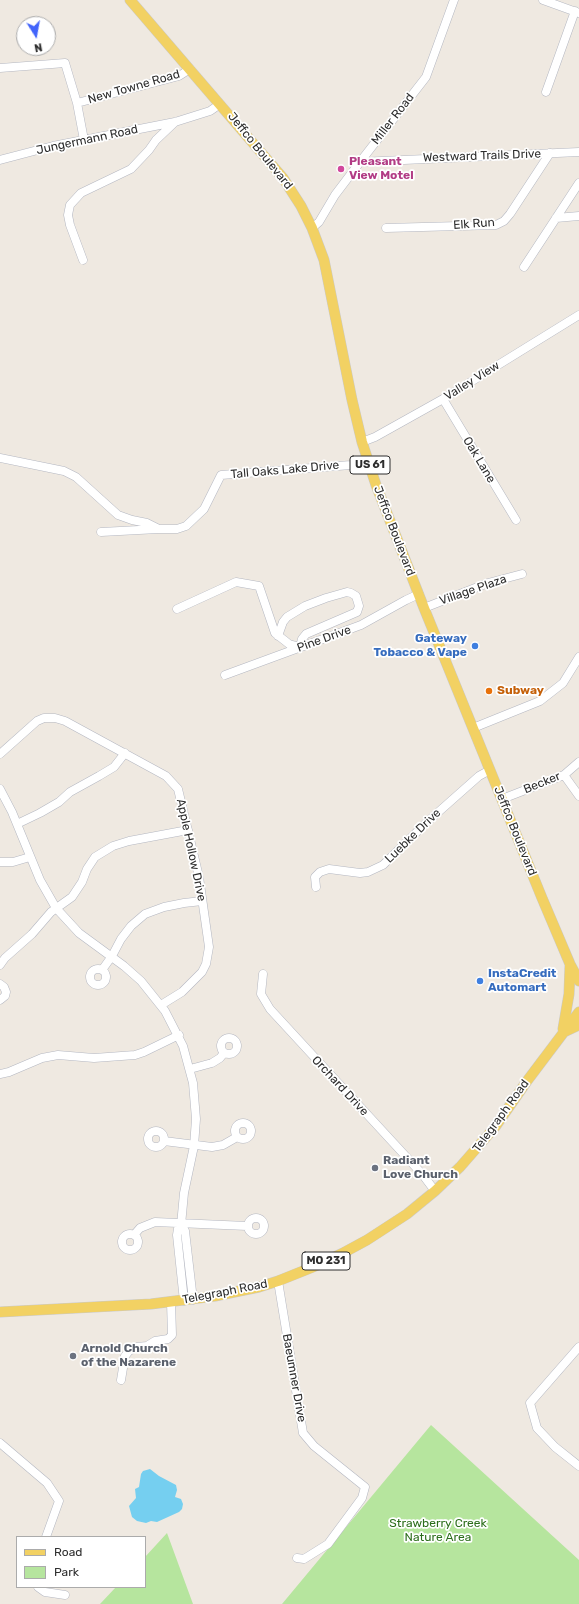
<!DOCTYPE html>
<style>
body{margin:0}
#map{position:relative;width:579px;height:1604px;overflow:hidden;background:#efe9e1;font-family:Rubik,sans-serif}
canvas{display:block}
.legend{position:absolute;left:16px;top:1536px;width:130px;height:52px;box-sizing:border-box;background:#fff;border:1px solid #ababab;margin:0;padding:5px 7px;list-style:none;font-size:12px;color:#2e2e2e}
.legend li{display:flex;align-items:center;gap:8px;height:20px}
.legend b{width:20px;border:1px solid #ababab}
.north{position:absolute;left:16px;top:16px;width:40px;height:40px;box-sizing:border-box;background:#fff;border:1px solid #ababab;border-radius:50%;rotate:169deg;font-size:11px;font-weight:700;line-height:16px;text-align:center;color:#2e2e2e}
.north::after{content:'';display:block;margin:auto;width:14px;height:18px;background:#4264fb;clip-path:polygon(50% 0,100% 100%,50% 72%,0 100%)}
</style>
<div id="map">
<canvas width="579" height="1604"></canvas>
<ul class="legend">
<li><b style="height:5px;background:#f2d163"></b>Road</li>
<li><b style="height:11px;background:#b6e59e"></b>Park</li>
</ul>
<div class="north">N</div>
</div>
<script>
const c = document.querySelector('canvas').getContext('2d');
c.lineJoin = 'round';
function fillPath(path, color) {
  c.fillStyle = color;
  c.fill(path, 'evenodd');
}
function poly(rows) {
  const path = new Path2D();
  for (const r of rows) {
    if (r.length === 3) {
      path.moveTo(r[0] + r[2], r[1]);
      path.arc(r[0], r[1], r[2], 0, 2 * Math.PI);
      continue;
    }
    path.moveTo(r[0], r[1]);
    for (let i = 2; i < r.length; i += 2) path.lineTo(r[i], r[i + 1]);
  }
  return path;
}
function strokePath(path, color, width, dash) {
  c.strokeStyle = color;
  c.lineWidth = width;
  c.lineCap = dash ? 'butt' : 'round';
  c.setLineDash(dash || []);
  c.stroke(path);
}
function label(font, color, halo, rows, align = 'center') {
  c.font = font + ' Rubik,sans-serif';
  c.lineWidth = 3.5;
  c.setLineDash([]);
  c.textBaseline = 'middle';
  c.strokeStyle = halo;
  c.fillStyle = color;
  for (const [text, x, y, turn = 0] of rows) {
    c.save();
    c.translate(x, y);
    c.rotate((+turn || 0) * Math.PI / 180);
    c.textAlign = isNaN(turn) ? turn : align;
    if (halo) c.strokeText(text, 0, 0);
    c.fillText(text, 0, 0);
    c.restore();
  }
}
fillPath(poly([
 [431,1425,579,1560,579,1604,282,1604],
 [167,1533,193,1604,100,1604,116,1587,145,1587,145,1557]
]), '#b6e59e');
fillPath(poly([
 [150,1469,159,1476,176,1485,177,1490,175,1497,181,1499,183,1504,182,1509,179,1512,157,1522,151,1521,146,1523,137,1521,132,1517,129,1506,136,1498,135,1489,139,1487,141,1474,143,1471]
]), '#75cff0');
const minor = poly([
 [543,0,579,13],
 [0,68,65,63,77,103,84,140],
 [546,92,575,11],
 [77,103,179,76,190,69],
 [0,160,53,146,175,122,210,111,220,104],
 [360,162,579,152],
 [556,218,579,216],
 [312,228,319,222,335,195,360,162,426,77,454,0],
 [386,228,496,225,504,221,510,214,550,153],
 [83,260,70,225,68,215,70,205,81,193,131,169,149,150,156,140,175,122],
 [524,267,579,183],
 [443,399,516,520],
 [362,442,375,437,443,399,579,315],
 [0,458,64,471,76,477,118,515,132,520,147,523,159,529,177,529,186,526,204,509,221,475,351,465,368,461],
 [101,532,158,529],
 [424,608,488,583,522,574],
 [177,609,236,582,259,586,275,633,289,644,300,647,302,639,306,634,357,612,359,606,356,596,351,593,347,592,326,598,305,606,287,617,283,622,278,636],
 [225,675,361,625,406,600,419,594],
 [473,728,540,701,563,683,579,657],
 [0,754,37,721,44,718,55,718,65,721,166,776,178,789,199,877,209,947,206,964,202,972,182,992,161,1005],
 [564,775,579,796],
 [0,789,12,812,40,880,56,908,79,933,124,966,141,981,165,1011,183,1046,193,1083,196,1119,194,1146,184,1193,181,1225,178,1229,177,1235,184,1301],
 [502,799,564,775,579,762],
 [17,824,40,813,59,802,70,792,99,776,114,767,125,753],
 [0,862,13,862,30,857],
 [316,887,315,877,320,872,329,869,360,873,368,872,383,865,426,823,479,776,490,770],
 [0,965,5,958,32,934,51,912,72,897,82,882,87,869,95,857,113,846,129,841,188,830],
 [98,977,8],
 [102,970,112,956,121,939,131,926,145,914,164,907,184,903,202,901],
 [263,974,261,994,270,1009,423,1175,435,1191],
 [0,984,4,987,6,992,5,996,0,1000],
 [229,1046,8],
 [190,1069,212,1063,220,1058,224,1053],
 [0,1074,9,1072,42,1058,58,1055,94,1058,135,1055,144,1052,179,1035],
 [243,1131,8],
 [156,1139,8],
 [164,1141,212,1147,223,1145,237,1137],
 [256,1226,8],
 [181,1225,185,1231,193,1300],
 [130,1242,8],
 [134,1235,140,1228,155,1222,247,1226],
 [278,1281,303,1433,314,1446,365,1487,362,1498,328,1544,304,1559,297,1558],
 [579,1347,530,1403,537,1428,555,1447,579,1466],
 [121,1380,125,1356,129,1351,137,1347,147,1346,155,1341,168,1339,172,1335,171,1302],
 [0,1443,47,1483,59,1501,46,1537],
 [38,1587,45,1592,65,1595]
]);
const major = poly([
 [130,0,283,178,301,206,312,228,324,260,352,400,362,442,376,485,424,608,542,898,570,964,579,981],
 [563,1029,569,994,570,966],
 [564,1032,579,1025],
 [0,1312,151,1304,215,1296,259,1287,278,1281,313,1267,343,1253,367,1240,407,1214,435,1191,460,1167,495,1127,527,1081,579,1012]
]);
strokePath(minor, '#b4b7c1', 9);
strokePath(major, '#c9c9c9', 11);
strokePath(minor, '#fff', 8);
strokePath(major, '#f2d163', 10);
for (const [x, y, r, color] of [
 [341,169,4,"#d1479c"],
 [475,646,4,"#3f7fe0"],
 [489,691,4,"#e8710a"],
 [480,981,4,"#3f7fe0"],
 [375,1168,4,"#6b7280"],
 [73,1356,4,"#6b7280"]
]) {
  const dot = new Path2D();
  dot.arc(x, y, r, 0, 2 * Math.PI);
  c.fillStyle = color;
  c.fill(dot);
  strokePath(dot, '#fff', 1.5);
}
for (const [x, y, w] of [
 [370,465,40],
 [326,1261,48]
]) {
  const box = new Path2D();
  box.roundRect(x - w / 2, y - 9, w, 18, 3);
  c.fillStyle = '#fff';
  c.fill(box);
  strokePath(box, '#2e2e2e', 1);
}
label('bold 11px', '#2e2e2e', null, [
 ["US 61",370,465],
 ["MO 231",326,1261]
]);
label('12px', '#2e2e2e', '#fff', [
 ["New Towne Road",134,87,-16],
 ["Miller Road",393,119,-52],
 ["Jungermann Road",87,140,-12],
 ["Jeffco Boulevard",260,151,51],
 ["Westward Trails Drive",482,156,-2],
 ["Elk Run",474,224,-4],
 ["Valley View",472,381,-32],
 ["Oak Lane",479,460,59],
 ["Tall Oaks Lake Drive",285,470,-5],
 ["Jeffco Boulevard",394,531,69],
 ["Village Plaza",473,590,-19],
 ["Pine Drive",324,639,-20],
 ["Becker",542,783,-22],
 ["Jeffco Boulevard",515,831,68],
 ["Luebke Drive",413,836,-44],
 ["Apple Hollow Drive",191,850,78],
 ["Orchard Drive",340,1086,47],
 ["Telegraph Road",501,1116,-54],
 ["Telegraph Road",225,1292,-11],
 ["Baeumner Drive",294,1378,80]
]);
label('bold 12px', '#b23c85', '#fff', [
 ["Pleasant",349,162],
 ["View Motel",349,176]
], 'left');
label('bold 12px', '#366cbe', '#fff', [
 ["Gateway",467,639],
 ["Tobacco & Vape",467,653],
 ["InstaCredit",488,974,"left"],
 ["Automart",488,988,"left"]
], 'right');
label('bold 12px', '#c56008', '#fff', [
 ["Subway",497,691]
], 'left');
label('bold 12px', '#5b616d', '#fff', [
 ["Radiant",383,1161],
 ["Love Church",383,1175],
 ["Arnold Church",81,1349],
 ["of the Nazarene",81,1363]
], 'left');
label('12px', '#2c6e1b', '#fff', [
 ["Strawberry Creek",438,1524],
 ["Nature Area",438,1538]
]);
</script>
